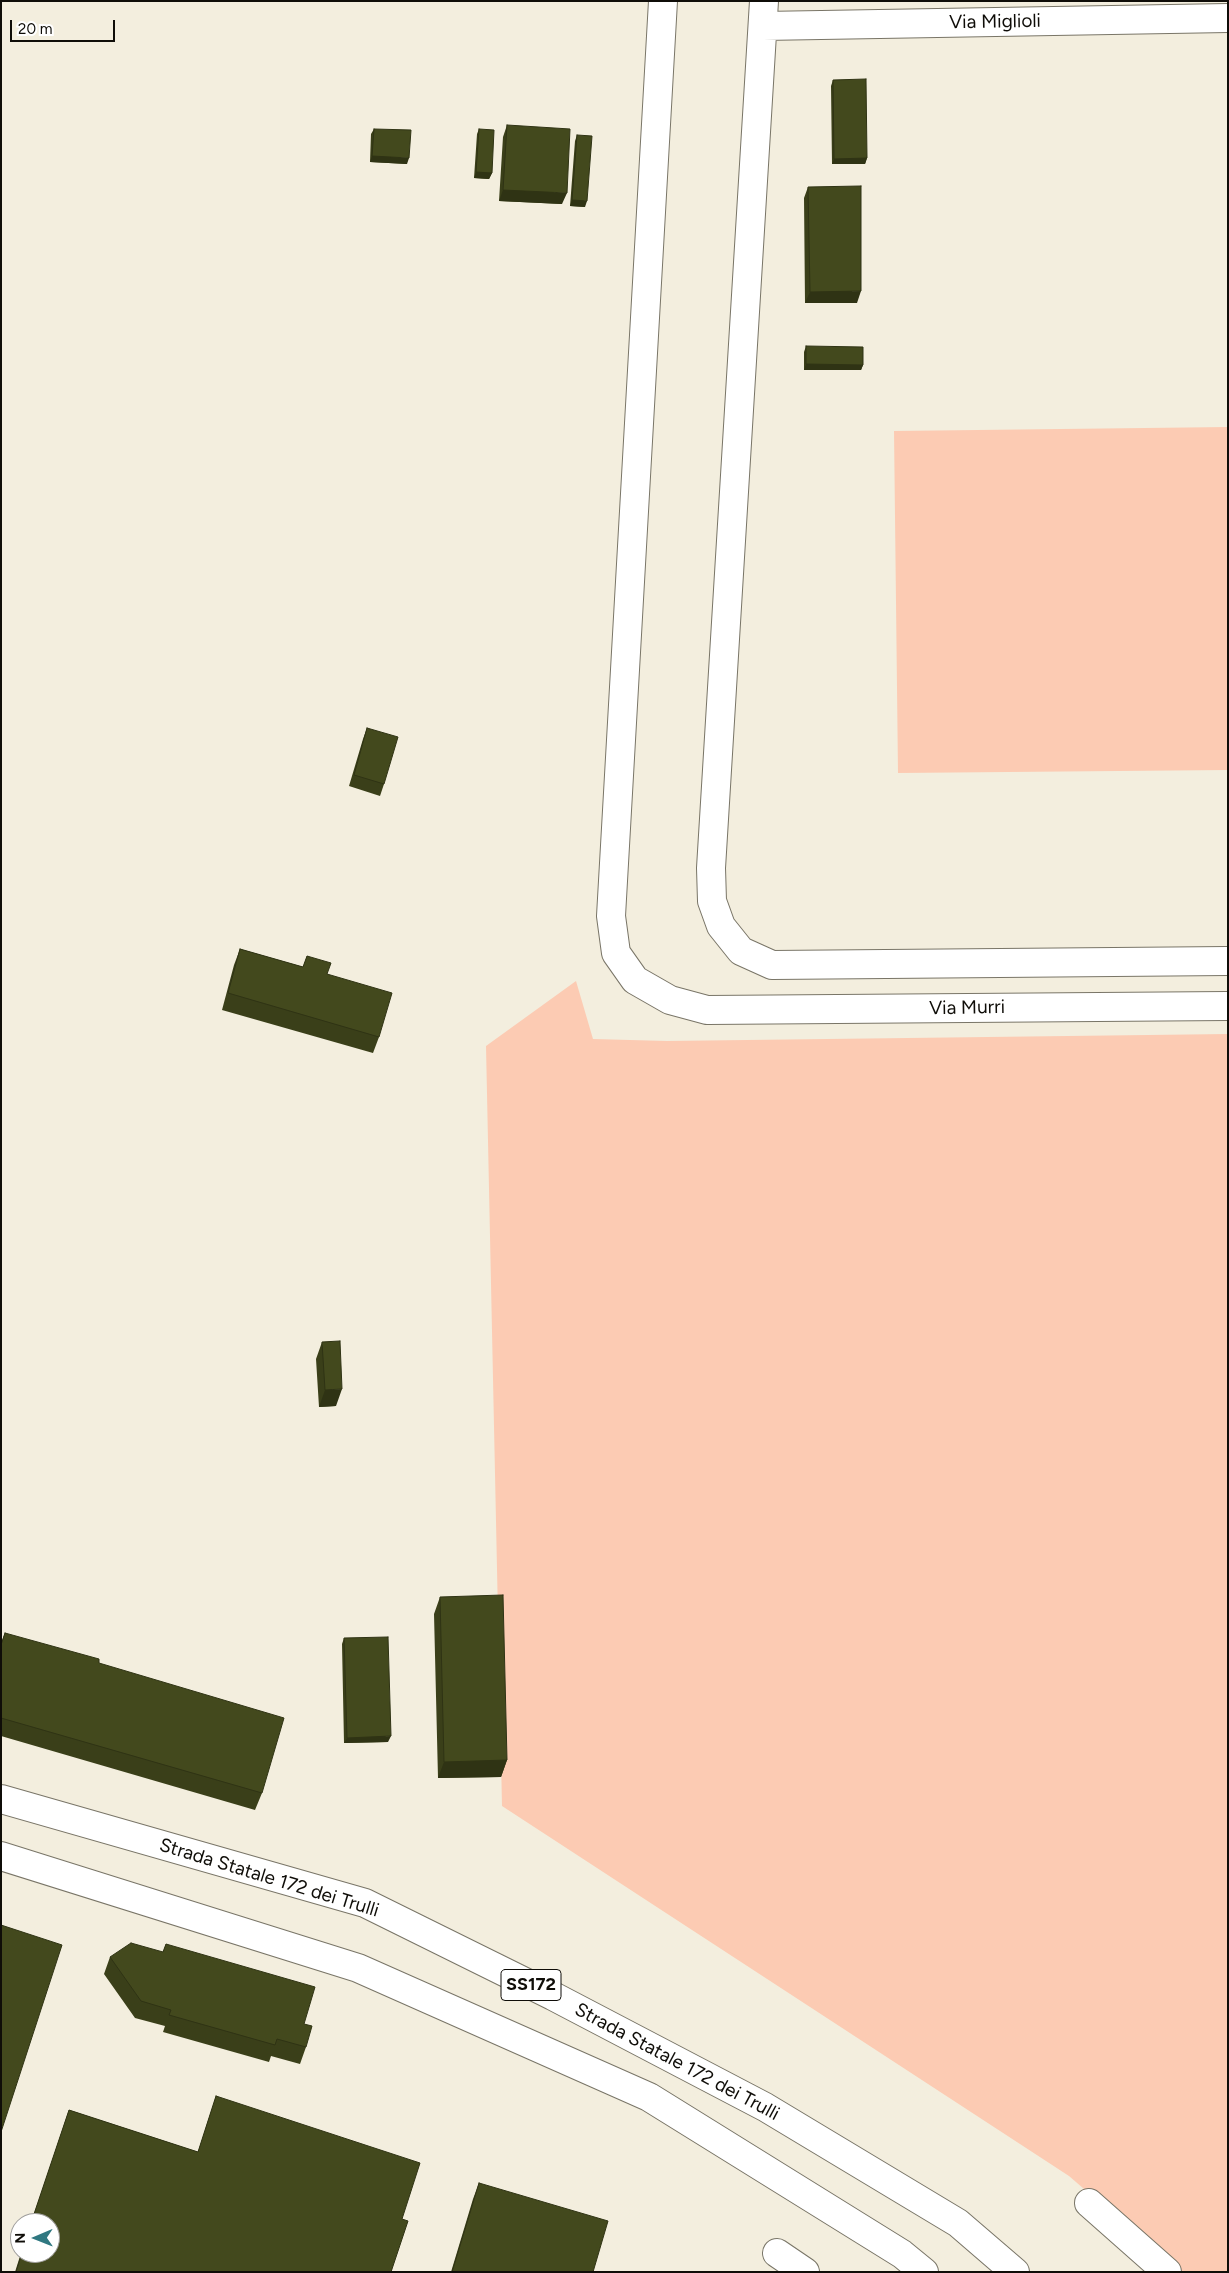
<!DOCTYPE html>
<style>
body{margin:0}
#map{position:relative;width:1229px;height:2273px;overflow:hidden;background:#f3eede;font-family:Figtree,sans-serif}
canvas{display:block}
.frame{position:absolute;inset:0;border:2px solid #0f0d08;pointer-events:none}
.north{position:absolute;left:10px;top:2213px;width:50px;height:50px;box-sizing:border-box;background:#fff;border:1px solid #9f9e9c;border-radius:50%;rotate:269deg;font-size:14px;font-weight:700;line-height:20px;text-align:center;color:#0f0d08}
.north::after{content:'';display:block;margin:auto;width:18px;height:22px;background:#307881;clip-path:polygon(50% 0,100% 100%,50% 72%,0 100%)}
.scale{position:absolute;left:10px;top:20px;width:105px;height:22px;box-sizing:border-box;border:2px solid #0f0d08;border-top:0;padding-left:6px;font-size:15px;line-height:18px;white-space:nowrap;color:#0f0d08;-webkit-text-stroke:4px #fff;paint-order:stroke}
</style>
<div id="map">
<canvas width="1229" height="2273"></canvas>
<div class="frame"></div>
<div class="north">N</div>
<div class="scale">20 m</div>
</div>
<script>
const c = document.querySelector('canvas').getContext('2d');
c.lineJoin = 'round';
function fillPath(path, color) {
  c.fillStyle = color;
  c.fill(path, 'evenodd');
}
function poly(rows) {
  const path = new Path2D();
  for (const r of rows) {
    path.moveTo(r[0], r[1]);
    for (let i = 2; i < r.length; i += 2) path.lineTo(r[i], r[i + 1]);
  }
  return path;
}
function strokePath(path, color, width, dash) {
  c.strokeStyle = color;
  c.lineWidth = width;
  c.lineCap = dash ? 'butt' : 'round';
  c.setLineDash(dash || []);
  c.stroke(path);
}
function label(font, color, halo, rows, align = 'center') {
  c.font = font + ' Figtree,sans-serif';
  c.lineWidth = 5;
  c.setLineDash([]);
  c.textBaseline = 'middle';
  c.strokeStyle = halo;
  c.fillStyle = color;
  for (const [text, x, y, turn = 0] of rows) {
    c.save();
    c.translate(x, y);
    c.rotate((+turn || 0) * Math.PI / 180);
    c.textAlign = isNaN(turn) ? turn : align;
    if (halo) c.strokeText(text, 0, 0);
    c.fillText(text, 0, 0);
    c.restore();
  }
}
fillPath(poly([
 [1228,427,1228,770,898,773,894,431],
 [576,981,593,1039,667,1041,1228,1034,1228,2272,1180,2272,1069,2176,502,1806,486,1046]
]), '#fccbb3');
const street = poly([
 [663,1,611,916,616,953,635,980,670,1000,707,1010,1228,1006],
 [764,1,711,868,712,901,721,926,741,951,772,965,1228,961],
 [763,26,1228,18],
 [1089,2203,1167,2272],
 [777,2253,805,2272]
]);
const highway = poly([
 [1,1799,365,1903,553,1996,765,2107,958,2223,1015,2272],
 [1,1856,358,1968,649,2097,902,2254,924,2272]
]);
strokePath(street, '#797567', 30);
strokePath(highway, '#797567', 30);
strokePath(street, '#fff', 28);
strokePath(highway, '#fff', 28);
fillPath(poly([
 [833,80,867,158,865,164,832,164,831,86],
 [507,125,562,204,499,201,503,137],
 [374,129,407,164,370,162,371,134],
 [479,129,492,173,489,179,474,178,477,134],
 [577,135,585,207,570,206,575,141],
 [808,187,857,303,805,303,804,198],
 [806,346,863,365,861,370,804,370,804,352],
 [367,728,384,784,380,796,349,786,363,739],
 [240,949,303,967,307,956,327,974,379,1037,373,1053,222,1010,234,965],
 [322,1342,336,1406,319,1407,316,1359],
 [440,1597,507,1760,501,1777,438,1778,434,1614],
 [5,1633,262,1793,255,1810,1,1736,1,1643],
 [344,1638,388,1742,344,1743,342,1644],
 [166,1944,304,2024,306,2047,300,2064,271,2056,269,2062,163,2032,165,2026,135,2018,104,1974,110,1957,163,1952],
 [216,2096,402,2219,391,2272,15,2272,21,2253,50,2253,50,2223,31,2223,69,2110,198,2152],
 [479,2183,593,2272,451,2272,473,2199]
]), '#3a3f19');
fillPath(poly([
 [372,156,409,158,407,164,370,162],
 [867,158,865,164,832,164,834,159],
 [476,172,492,173,489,179,474,178],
 [503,190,567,193,562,204,499,201],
 [572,200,587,201,585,207,570,206],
 [861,291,857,303,805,303,810,292],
 [806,364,863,365,861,370,804,370],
 [342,1389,336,1406,319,1407,325,1390],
 [391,1736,388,1742,344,1743,347,1738],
 [507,1760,501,1777,438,1778,444,1762]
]), '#2f3314');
const building = poly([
 [866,79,867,158,834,159,833,80,866,79],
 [507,125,570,129,567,193,503,190,507,125],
 [374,129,411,130,409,158,372,156,374,129],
 [479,129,494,130,492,173,476,172,479,129],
 [577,135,592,136,587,201,572,200,577,135],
 [861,186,861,291,810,292,808,187,861,186],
 [806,346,863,347,863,365,806,364,806,346],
 [367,728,398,737,384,784,354,775,367,728],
 [240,949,303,967,307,956,331,963,327,974,392,993,379,1037,228,993,240,949],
 [340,1341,342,1389,325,1390,322,1342,340,1341],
 [503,1595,507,1760,444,1762,440,1597,503,1595],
 [5,1633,99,1659,99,1663,284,1718,262,1793,1,1718,1,1645,5,1633],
 [388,1637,391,1736,347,1738,344,1638,388,1637],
 [1,1925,62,1945,1,2132,1,1925],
 [131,1943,163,1952,166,1944,315,1987,304,2024,312,2026,306,2047,277,2039,275,2045,169,2015,171,2010,141,2001,110,1957,131,1943],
 [216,2096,420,2163,402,2219,408,2221,391,2272,16,2272,22,2253,50,2253,50,2223,31,2223,69,2110,198,2152,216,2096],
 [479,2183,608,2221,593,2272,452,2272,479,2183]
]);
fillPath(building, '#43491d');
strokePath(building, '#2f3314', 1);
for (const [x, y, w] of [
 [531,1985,60]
]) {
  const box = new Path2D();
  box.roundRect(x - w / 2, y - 15.5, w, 31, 4);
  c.fillStyle = '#fff';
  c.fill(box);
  strokePath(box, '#0f0d08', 1);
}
label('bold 18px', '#0f0d08', null, [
 ["SS172",531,1985]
]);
label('19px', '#0f0d08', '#fff', [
 ["Via Miglioli",995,22,-1],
 ["Via Murri",967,1008,-1],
 ["Strada Statale 172 dei Trulli",269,1878,17],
 ["Strada Statale 172 dei Trulli",677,2062,28]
]);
</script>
